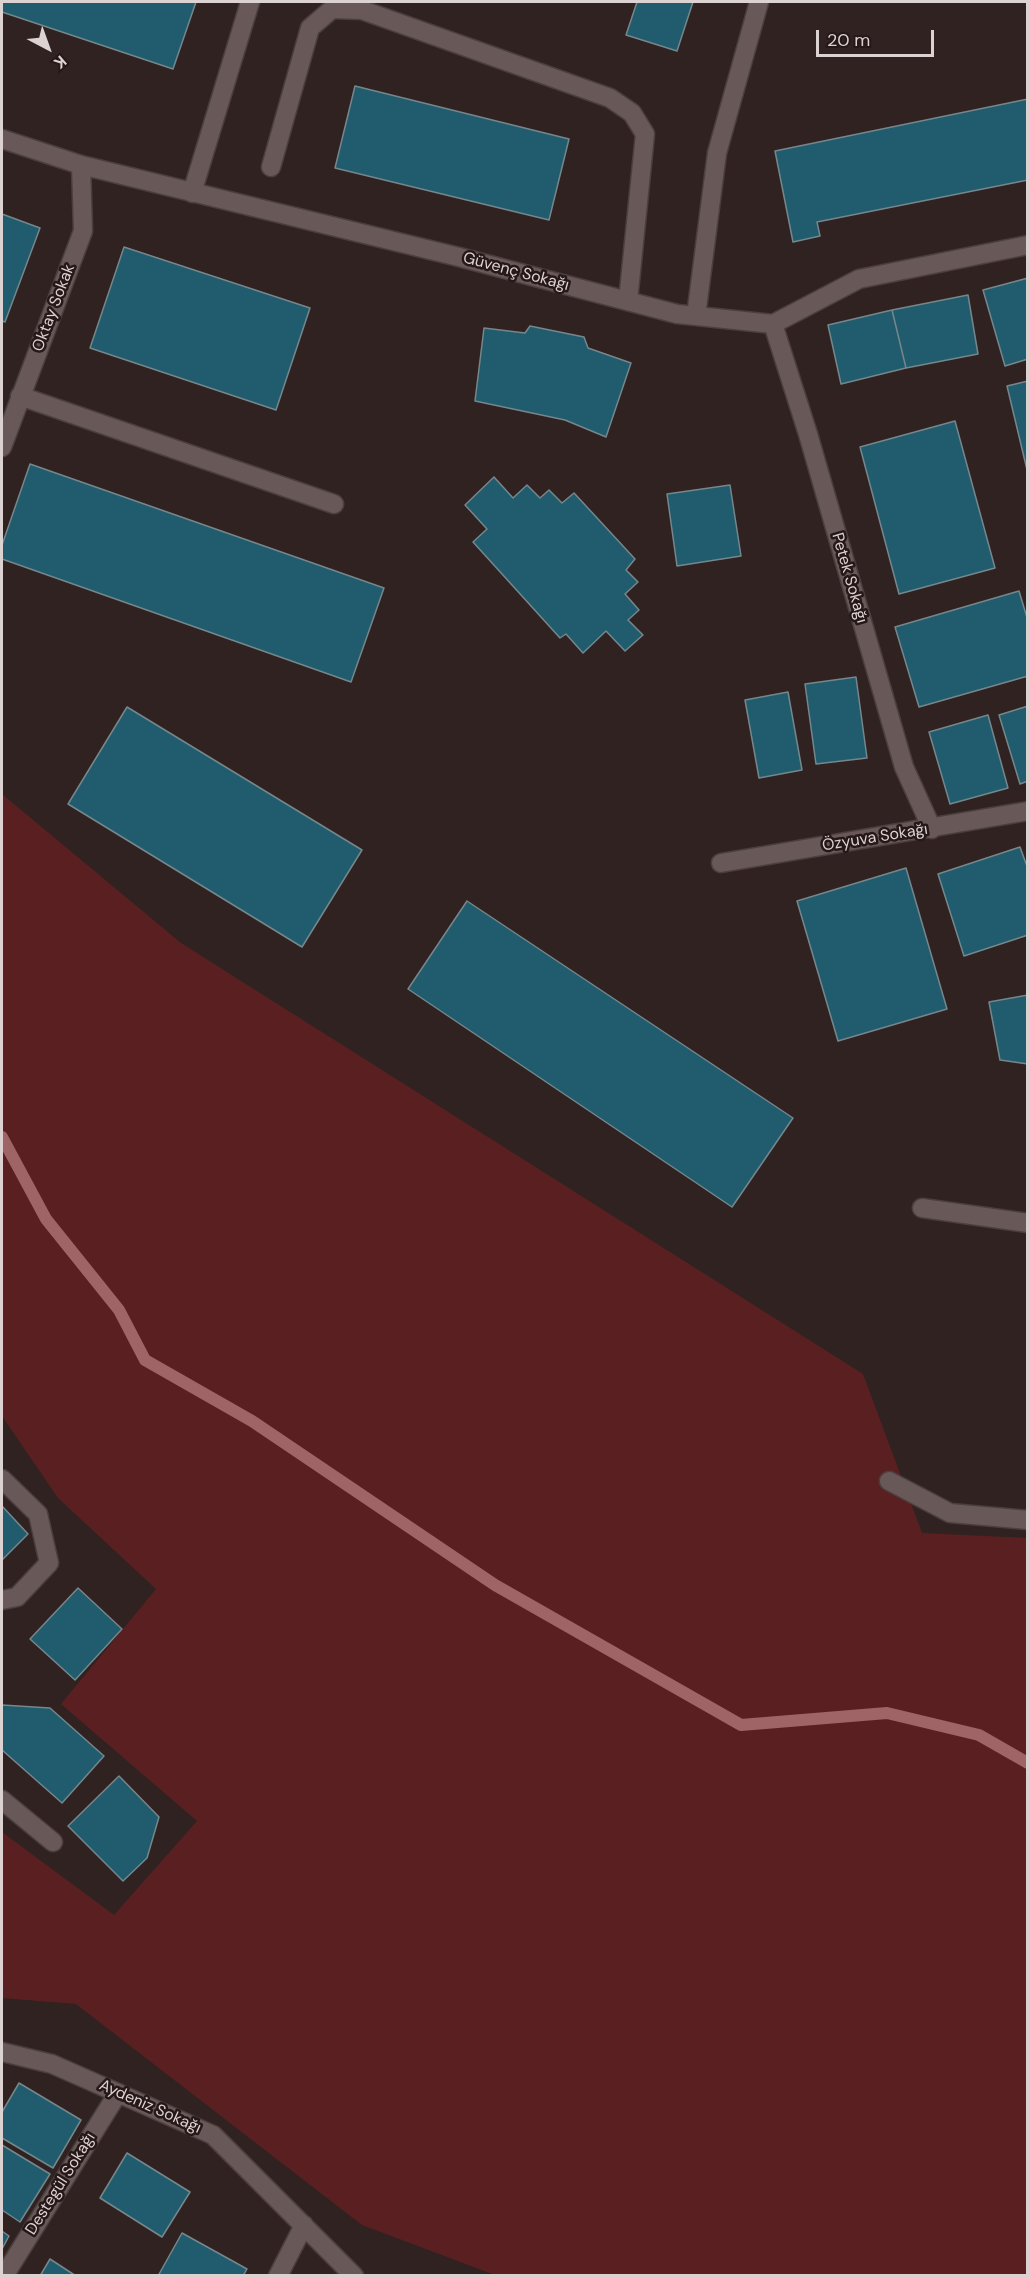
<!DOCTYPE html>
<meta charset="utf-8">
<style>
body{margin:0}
#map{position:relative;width:1029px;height:2277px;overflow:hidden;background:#302221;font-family:"DM Sans",sans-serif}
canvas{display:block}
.frame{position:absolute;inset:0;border:3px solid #dcd2d1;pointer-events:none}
.north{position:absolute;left:18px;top:18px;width:60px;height:60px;-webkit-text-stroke:4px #261818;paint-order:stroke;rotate:139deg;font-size:16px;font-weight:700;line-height:24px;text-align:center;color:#dcd2d1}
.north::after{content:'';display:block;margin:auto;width:21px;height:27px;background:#dcd2d1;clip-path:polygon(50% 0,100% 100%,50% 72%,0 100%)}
.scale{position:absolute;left:816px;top:30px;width:118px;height:27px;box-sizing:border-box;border:3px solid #dcd2d1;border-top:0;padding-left:8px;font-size:18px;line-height:21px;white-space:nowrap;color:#dcd2d1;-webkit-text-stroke:4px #261818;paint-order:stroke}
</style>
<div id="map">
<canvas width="1029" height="2277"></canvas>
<div class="frame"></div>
<div class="north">K</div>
<div class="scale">20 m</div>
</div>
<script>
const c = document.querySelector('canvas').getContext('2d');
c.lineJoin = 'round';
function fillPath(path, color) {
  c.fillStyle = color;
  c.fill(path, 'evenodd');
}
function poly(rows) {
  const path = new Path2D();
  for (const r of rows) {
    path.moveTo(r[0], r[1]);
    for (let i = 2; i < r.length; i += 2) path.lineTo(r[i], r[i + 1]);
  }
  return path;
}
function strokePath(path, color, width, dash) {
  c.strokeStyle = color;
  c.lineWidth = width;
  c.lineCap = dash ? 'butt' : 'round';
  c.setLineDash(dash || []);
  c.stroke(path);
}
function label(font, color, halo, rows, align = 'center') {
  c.font = font + ' "DM Sans",sans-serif';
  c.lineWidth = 5;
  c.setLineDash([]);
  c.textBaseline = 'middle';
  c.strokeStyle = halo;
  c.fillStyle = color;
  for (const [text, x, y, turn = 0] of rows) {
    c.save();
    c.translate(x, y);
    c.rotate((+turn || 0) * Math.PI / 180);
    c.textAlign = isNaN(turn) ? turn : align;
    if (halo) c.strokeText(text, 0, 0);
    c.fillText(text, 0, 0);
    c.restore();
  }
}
fillPath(poly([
 [2,794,181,943,863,1374,922,1533,1027,1538,1027,2275,495,2275,362,2225,76,2004,2,1998,2,1832,114,1915,197,1821,61,1704,156,1589,58,1498,2,1416]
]), '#5a2021');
strokePath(poly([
 [2,1137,46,1219,119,1310,145,1360,252,1421,495,1585,741,1725,887,1713,979,1735,1028,1763]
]), '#9f6465', 12);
const building = poly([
 [2,2,196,2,173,69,2,12,2,2],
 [637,2,693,2,677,51,626,35,637,2],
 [355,86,569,139,549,220,335,168,355,86],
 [1028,99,1028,180,817,222,820,236,793,242,775,151,1028,99],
 [2,214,40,228,5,322,2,321,2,214],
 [124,247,310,308,276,410,90,348,124,247],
 [1028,278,1028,359,1005,366,983,290,1028,278],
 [968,295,978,354,906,368,892,310,968,295],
 [892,310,906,368,841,384,828,325,892,310],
 [530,326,584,337,588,348,631,363,606,437,565,420,475,401,484,328,525,333,530,326],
 [1028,381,1028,474,1007,386,1028,381],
 [955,421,995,568,899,594,860,447,955,421],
 [30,464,384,588,351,682,2,559,2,545,30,464],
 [494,477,513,498,527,485,540,498,549,490,562,503,574,493,635,559,626,570,638,582,625,594,639,610,628,620,643,635,625,651,606,631,583,653,566,634,560,638,473,542,487,529,465,505,494,477],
 [730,485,741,556,677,566,667,494,730,485],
 [1019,591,1028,621,1028,676,919,707,895,627,1019,591],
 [856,677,867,758,816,764,805,684,856,677],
 [788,692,802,770,759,778,745,700,788,692],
 [1028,706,1028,781,1020,784,999,715,1028,706],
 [127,707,362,850,302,947,68,804,127,707],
 [988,715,1008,788,950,804,929,732,988,715],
 [1020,847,1028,869,1028,935,964,956,938,874,1020,847],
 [906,868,947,1009,838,1041,797,901,906,868],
 [467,901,793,1118,732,1207,408,989,467,901],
 [1028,995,1028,1064,1000,1060,989,1002,1028,995],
 [2,1506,28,1534,2,1560,2,1506],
 [78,1588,122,1629,75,1680,30,1639,78,1588],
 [2,1705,50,1708,104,1756,62,1803,2,1750,2,1705],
 [119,1776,159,1817,147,1858,123,1881,68,1826,119,1776],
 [19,2083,81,2120,53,2168,2,2138,2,2112,19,2083],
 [2,2145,50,2174,20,2222,2,2210,2,2145],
 [127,2153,190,2192,162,2237,100,2198,127,2153],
 [2,2231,9,2236,2,2249,2,2231],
 [182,2233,247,2269,243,2276,158,2276,182,2233],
 [50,2259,76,2276,40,2276,50,2259]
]);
fillPath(building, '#205c6d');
strokePath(building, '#76878c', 1.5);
const minor = poly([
 [2,139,81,165,459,257,677,314,773,324,859,279,1028,245],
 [271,167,310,28,332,9,362,10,610,98,632,113,645,134,628,301],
 [192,193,250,2],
 [696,316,717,153,759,2],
 [773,324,808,434,904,767,932,829],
 [20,396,334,504],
 [2,447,83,231,81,165],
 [721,863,1028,811],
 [922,1208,1028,1223],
 [2,1479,38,1514,49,1563,17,1597,2,1600],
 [889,1481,950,1513,1028,1520],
 [2,1800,53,1842],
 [2,2052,52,2064,213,2135,354,2276],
 [4,2276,118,2093],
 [278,2276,304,2225]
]);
strokePath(minor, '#4a3f3e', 21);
strokePath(minor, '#685857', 18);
label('16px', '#dcd2d1', '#261818', [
 ["Güvenç Sokağı",516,272,15],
 ["Oktay Sokak",54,308,-69],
 ["Petek Sokağı",849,578,74],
 ["Özyuva Sokağı",875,838,-9],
 ["Aydeniz Sokağı",150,2107,24],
 ["Destegül Sokağı",61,2184,-58]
]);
</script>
